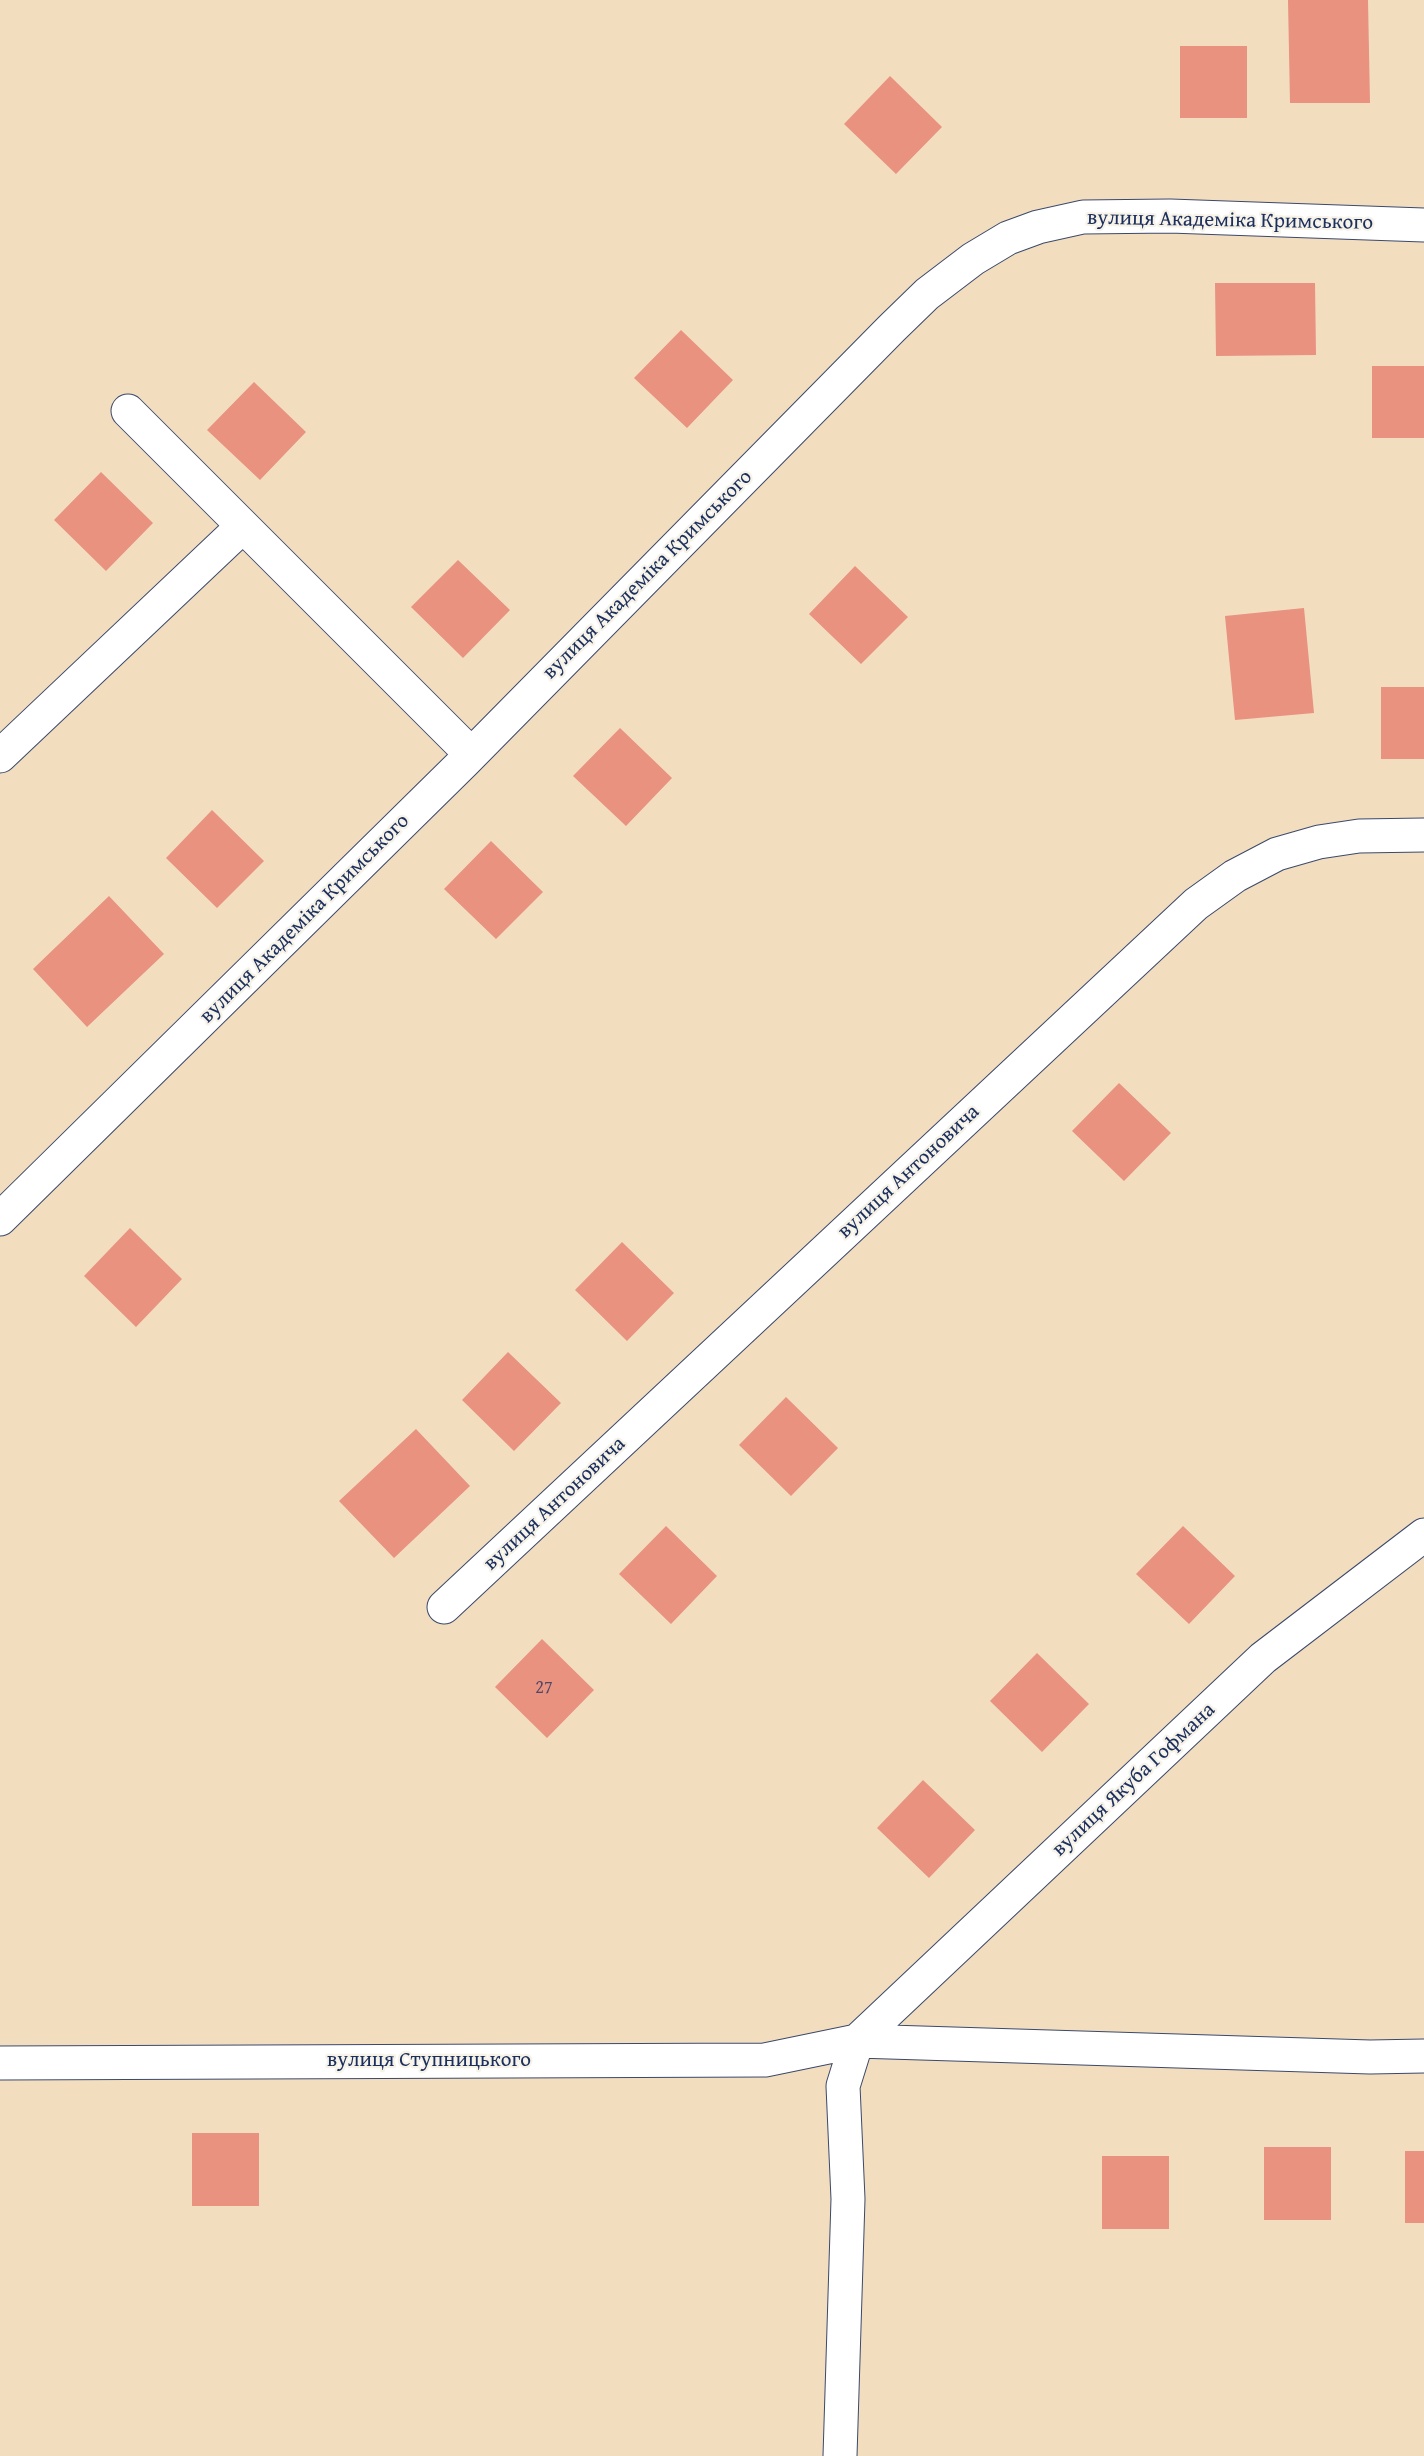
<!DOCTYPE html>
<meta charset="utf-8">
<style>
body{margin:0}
canvas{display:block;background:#f2ddbe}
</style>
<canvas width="1424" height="2456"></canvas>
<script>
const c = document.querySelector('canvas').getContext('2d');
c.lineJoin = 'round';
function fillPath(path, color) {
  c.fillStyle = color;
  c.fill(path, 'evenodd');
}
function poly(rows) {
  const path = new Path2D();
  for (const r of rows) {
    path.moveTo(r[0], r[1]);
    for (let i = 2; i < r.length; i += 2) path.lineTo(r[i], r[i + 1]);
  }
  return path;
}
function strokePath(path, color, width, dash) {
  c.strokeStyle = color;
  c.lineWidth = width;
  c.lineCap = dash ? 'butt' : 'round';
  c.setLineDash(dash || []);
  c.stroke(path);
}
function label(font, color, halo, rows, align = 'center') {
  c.font = font + ' "Gentium Book Plus",serif';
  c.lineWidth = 4.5;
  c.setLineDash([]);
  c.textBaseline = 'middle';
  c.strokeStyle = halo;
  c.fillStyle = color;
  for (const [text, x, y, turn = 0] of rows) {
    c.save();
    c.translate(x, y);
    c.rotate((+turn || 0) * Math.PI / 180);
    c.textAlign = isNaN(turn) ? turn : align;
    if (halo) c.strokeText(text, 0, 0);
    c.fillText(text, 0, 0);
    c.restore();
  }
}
fillPath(poly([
 [1288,0,1368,0,1370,103,1290,103],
 [1180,46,1247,46,1247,118,1180,118],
 [890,76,942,127,896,174,844,124],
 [1215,283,1315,283,1316,355,1216,356],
 [681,330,733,380,687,428,634,378],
 [1372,366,1424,366,1424,438,1372,438],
 [254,382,306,432,260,480,207,430],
 [101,472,153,523,106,571,54,520],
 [458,560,510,610,463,658,411,607],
 [855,566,908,617,861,664,809,614],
 [1304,608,1314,713,1235,720,1225,616],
 [1381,687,1424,687,1424,759,1381,759],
 [620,728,672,778,626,826,573,776],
 [212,810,264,861,217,908,166,858],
 [491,841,543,892,496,939,444,889],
 [109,896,164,954,87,1027,33,969],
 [1119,1083,1171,1133,1124,1181,1072,1131],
 [130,1228,182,1279,136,1327,84,1276],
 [622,1242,674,1293,627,1341,575,1290],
 [508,1352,561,1403,514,1451,462,1400],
 [786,1397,838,1448,791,1496,739,1445],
 [416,1429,470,1486,394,1558,339,1501],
 [666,1526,717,1576,671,1624,619,1574],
 [1183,1526,1235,1576,1189,1624,1136,1574],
 [542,1639,594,1690,547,1738,495,1687],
 [1037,1653,1089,1704,1042,1752,990,1701],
 [923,1780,975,1830,929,1878,877,1828],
 [192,2133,259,2133,259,2206,192,2206],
 [1264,2147,1331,2147,1331,2220,1264,2220],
 [1405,2151,1424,2151,1424,2223,1405,2223],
 [1102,2156,1169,2156,1169,2229,1102,2229]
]), '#e8927f');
const minor = poly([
 [128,411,471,754],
 [0,756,242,527],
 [0,1219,465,761,891,329,927,294,973,259,1008,238,1038,227,1083,217,1170,216,1424,225],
 [444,1607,1196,904,1235,876,1277,854,1319,842,1359,836,1424,835],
 [0,2063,765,2060,857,2041,1370,2057,1424,2056],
 [840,2456,848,2199,843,2086,857,2041,1263,1658,1424,1535]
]);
strokePath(minor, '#3b496c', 35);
strokePath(minor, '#fff', 33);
label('18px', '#4e4866', null, [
 ["27",544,1688]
]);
label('21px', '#1b2f5e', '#f7f3e8', [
 ["вулиця Академіка Кримського",1230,221,1],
 ["вулиця Академіка Кримського",648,575,-45],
 ["вулиця Академіка Кримського",305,919,-45],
 ["вулиця Антоновича",909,1172,-43],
 ["вулиця Антоновича",555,1504,-43],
 ["вулиця Якуба Гофмана",1134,1780,-43],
 ["вулиця Ступницького",429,2061]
]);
</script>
